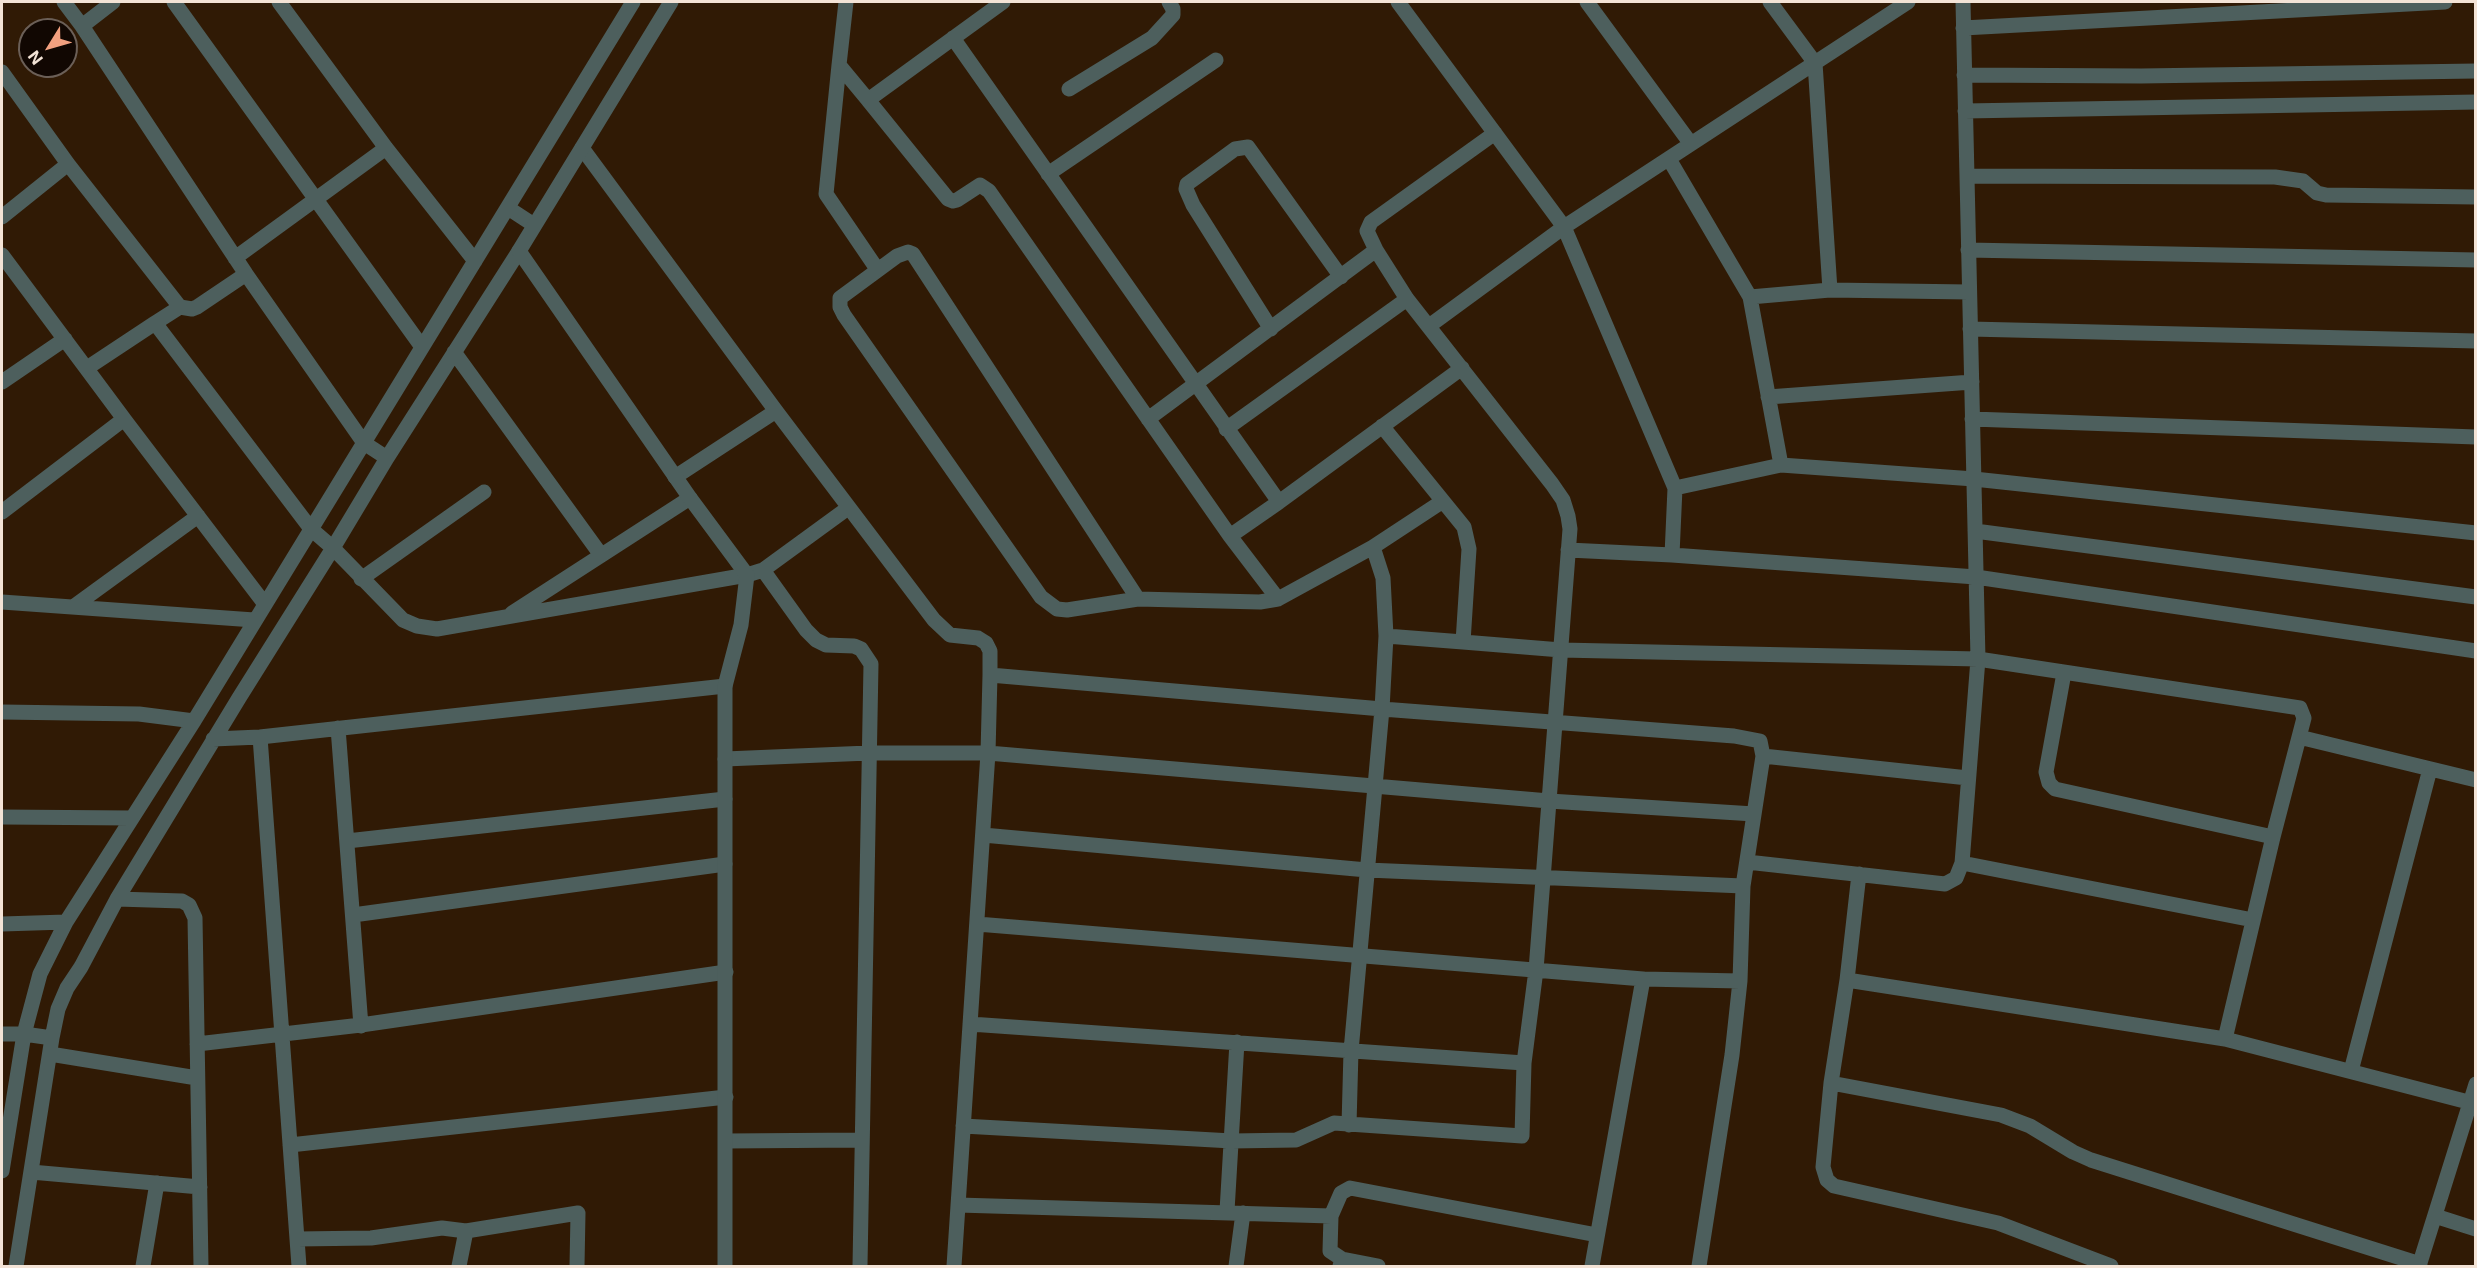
<!DOCTYPE html>
<style>
body{margin:0}
#map{position:relative;width:2477px;height:1268px;overflow:hidden;background:#301a05;font-family:Inter,sans-serif}
canvas{display:block}
.frame{position:absolute;inset:0;border:3px solid #f3e3d6;pointer-events:none}
.north{position:absolute;left:18px;top:18px;width:60px;height:60px;box-sizing:border-box;background:#110702;border:2px solid #6b5f57;border-radius:50%;rotate:233deg;font-size:16px;font-weight:700;line-height:24px;text-align:center;color:#f3e3d6}
.north::after{content:'';display:block;margin:auto;width:21px;height:27px;background:#f2a07f;clip-path:polygon(50% 0,100% 100%,50% 72%,0 100%)}
</style>
<div id="map">
<canvas width="2477" height="1268"></canvas>
<div class="frame"></div>
<div class="north">N</div>
</div>
<script>
const c = document.querySelector('canvas').getContext('2d');
c.lineJoin = 'round';
function poly(rows) {
  const path = new Path2D();
  for (const r of rows) {
    path.moveTo(r[0], r[1]);
    for (let i = 2; i < r.length; i += 2) path.lineTo(r[i], r[i + 1]);
  }
  return path;
}
function strokePath(path, color, width, dash) {
  c.strokeStyle = color;
  c.lineWidth = width;
  c.lineCap = dash ? 'butt' : 'round';
  c.setLineDash(dash || []);
  c.stroke(path);
}
strokePath(poly([
 [64,2,82,26,246,274,364,443,387,458],
 [174,2,422,347],
 [279,2,386,148,475,261],
 [846,2,839,65,868,100,1003,2],
 [1398,2,1564,227,1675,488,1672,555,1976,577,2476,651],
 [1587,2,1691,144],
 [1770,2,1815,63,1830,290],
 [1963,2,1978,659,1962,863,2253,920],
 [82,26,113,2],
 [1963,28,2445,2],
 [953,38,1279,502,1462,368],
 [839,65,826,194,877,269],
 [2,72,68,164,180,307,155,323,311,529,333,548,403,620,417,626,437,629,747,575,763,570,848,508],
 [1964,75,2141,76,2476,71],
 [1069,89,1152,38,1173,15,1173,9,1169,2],
 [868,100,948,199,953,201,957,200,980,185,989,191,1230,536,1278,599],
 [1965,111,2476,102],
 [582,148,776,411,934,620,950,635,978,638,986,643,990,651,990,675],
 [1669,159,1750,297,1781,465],
 [1048,174,1216,60],
 [1967,176,2275,177,2303,181,2317,193,2326,195,2476,197],
 [508,208,534,225],
 [2,217,68,164],
 [1968,250,2476,260],
 [2,255,124,419,2,512],
 [235,258,386,148],
 [1750,297,1830,290,1969,292],
 [180,307,192,309,197,307,246,274],
 [1429,326,1564,227,1908,2],
 [1271,329,1193,205,1186,189,1187,184,1194,179,1235,149,1248,147,1341,277],
 [1970,329,2476,341],
 [454,352,601,555],
 [87,368,155,323],
 [2,382,65,339],
 [1768,397,1972,382],
 [124,419,264,603],
 [1148,419,1376,250,1367,231,1371,222,1495,133],
 [1972,419,2476,437],
 [1382,426,1464,527,1469,549,1463,642,1561,650,1978,659,2300,708,2304,718,2273,837,2225,1039],
 [1226,429,1407,299],
 [675,477,776,411],
 [1675,488,1781,465,1974,479,2476,533],
 [1975,531,2476,597],
 [1230,536,1279,502],
 [1568,550,1672,555],
 [763,570,806,630,816,640,826,645,854,646,861,649,871,664,860,1266],
 [361,579,484,492],
 [1138,599,913,254,908,252,897,256,840,298,840,307,844,315,1041,597,1057,609,1067,610,1138,599,1260,602,1278,599,1373,547],
 [2,602,254,620],
 [73,607,198,516],
 [512,613,690,498],
 [1386,636,1463,642],
 [2064,673,2046,772,2049,783,2055,789,2273,837],
 [2,712,139,714,194,721],
 [338,728,361,1026],
 [260,737,299,1266],
 [2299,737,2476,780],
 [213,739,260,737,725,686],
 [725,759,869,753,988,753,1549,801,1754,814],
 [2,817,131,818],
 [983,835,1367,870,1743,886],
 [347,841,725,799],
 [1747,862,1945,884,1956,878,1962,863],
 [117,899,182,901,189,905,195,918,201,1266],
 [353,915,725,864],
 [2,924,66,922],
 [977,924,1643,979,1740,981],
 [1847,980,1859,874],
 [970,1024,1524,1063,1536,970,1570,529,1568,516,1563,500,1552,484,1407,299,1376,250],
 [2,1034,24,1034,52,1038],
 [197,1044,361,1025,726,972],
 [50,1054,197,1078],
 [2351,1071,2430,769],
 [1831,1083,2001,1115,2030,1126,2073,1152,2091,1160,2420,1264],
 [1349,1125,1351,1051,1382,709,1386,636,1383,578,1373,547,1443,501],
 [963,1126,1232,1141,1296,1140,1334,1123,1522,1136,1524,1063],
 [726,1141,862,1140],
 [290,1145,726,1097],
 [2,1171,24,1034,40,974,66,922,194,721,633,2],
 [31,1172,200,1187],
 [958,1205,1331,1216,1330,1251,1342,1259],
 [1227,1211,1237,1042],
 [1331,1216,1341,1193,1350,1188,1597,1235],
 [2435,1216,2476,1229],
 [297,1239,371,1238,442,1228,466,1231,578,1213,577,1266],
 [16,1266,52,1038,58,1009,67,988,81,967,117,899,239,698,333,548,387,458,519,251],
 [143,1266,157,1183],
 [459,1266,466,1231],
 [954,1266,988,753,990,675,1382,709,1734,736,1760,741,1763,756,1968,778],
 [1236,1266,1243,1213],
 [1340,1266,1342,1259,1378,1266],
 [1592,1266,1643,979],
 [1699,1266,1732,1055,1740,981,1743,886,1763,756],
 [2111,1266,1998,1223,1834,1186,1827,1180,1823,1167,1831,1083,1847,980,2225,1039,2476,1104],
 [2419,1266,2476,1084]
]), '#4d5f5d', 15);
strokePath(poly([
 [671,2,519,251,690,498,747,575,741,625,725,686,725,1266]
]), '#4d5f5d', 15);
</script>
